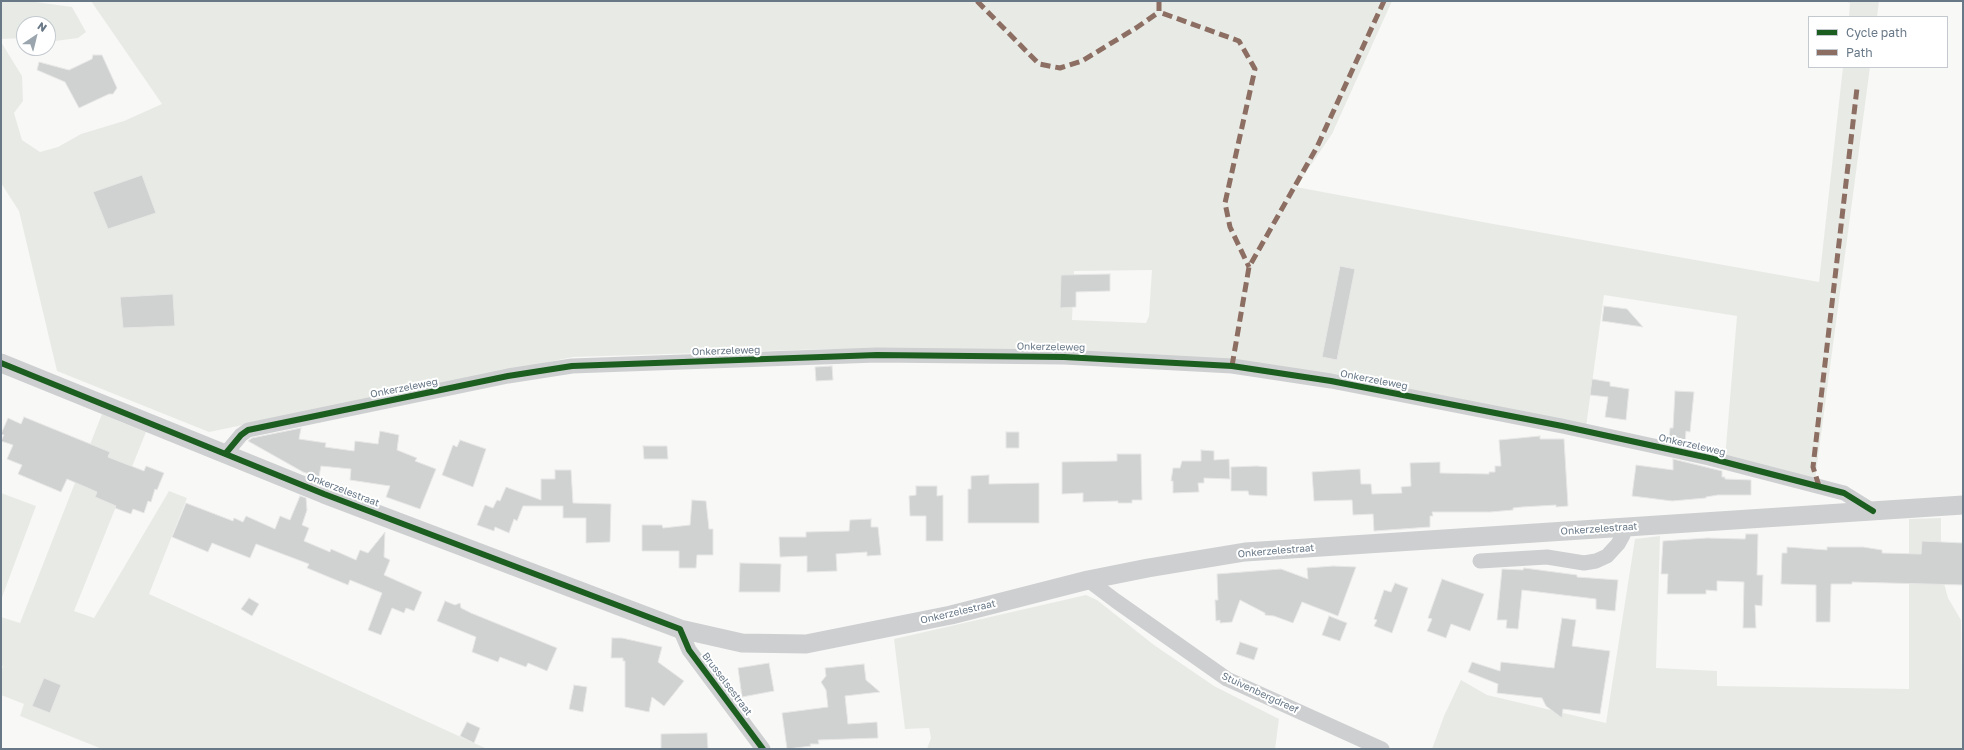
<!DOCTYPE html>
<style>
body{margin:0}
#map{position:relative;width:1964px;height:750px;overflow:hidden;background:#f8f8f7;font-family:"Golos Text",sans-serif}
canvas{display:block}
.frame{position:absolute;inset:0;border:2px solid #687887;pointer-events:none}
.legend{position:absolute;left:1808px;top:16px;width:140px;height:52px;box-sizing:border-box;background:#fff;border:1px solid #c3c9cf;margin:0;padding:5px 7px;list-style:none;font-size:12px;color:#687887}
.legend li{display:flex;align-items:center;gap:8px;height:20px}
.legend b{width:20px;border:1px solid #c3c9cf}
.north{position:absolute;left:16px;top:16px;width:40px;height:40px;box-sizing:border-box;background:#fff;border:1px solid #c3c9cf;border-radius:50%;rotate:35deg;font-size:11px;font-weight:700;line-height:16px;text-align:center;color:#687887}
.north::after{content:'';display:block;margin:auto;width:14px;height:18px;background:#9aa5ae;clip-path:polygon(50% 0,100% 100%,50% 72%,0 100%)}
</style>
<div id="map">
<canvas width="1964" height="750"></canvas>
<div class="frame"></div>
<ul class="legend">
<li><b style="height:5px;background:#1b5e20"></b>Cycle path</li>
<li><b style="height:5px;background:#8d6e63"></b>Path</li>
</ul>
<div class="north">N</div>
</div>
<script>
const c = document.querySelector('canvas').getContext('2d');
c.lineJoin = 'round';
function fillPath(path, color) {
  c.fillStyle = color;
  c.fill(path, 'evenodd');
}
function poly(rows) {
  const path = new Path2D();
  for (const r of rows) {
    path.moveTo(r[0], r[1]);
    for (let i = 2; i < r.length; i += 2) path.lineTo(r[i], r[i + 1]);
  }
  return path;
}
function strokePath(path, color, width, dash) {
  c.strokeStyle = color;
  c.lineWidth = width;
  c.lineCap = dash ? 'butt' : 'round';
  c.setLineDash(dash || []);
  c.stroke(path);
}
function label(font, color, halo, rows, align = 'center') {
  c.font = font + ' "Golos Text",sans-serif';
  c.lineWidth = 4;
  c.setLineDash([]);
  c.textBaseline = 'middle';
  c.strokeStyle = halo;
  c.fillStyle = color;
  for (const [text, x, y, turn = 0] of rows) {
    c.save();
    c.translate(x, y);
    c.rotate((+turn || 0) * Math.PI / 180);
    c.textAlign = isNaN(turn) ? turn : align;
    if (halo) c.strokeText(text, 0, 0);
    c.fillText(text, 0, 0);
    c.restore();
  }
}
fillPath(poly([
 [1,1,29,1,72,7,86,32,78,38,48,42,48,24,24,24,24,38,1,39],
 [91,1,1392,1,1332,134,1296,187,1488,223,1819,282,1843,67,1870,67,1815,480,1725,458,1737,316,1604,295,1586,427,1454,398,1071,351,828,349,573,357,209,432,57,371,19,211,1,183,1,42,22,76,23,101,14,113,22,140,40,152,58,147,81,134,124,121,162,104],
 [1152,270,1149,316,1146,323,1072,320,1074,271],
 [1845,1,1879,1,1877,17,1849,17,1850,3],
 [102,414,146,432,74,611,94,618,169,491,187,498,149,594,487,749,102,749,20,716,24,704,1,695,1,671,3,666,1,666,1,617,20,623],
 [1,493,36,506,1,600],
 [1941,518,1941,572,1948,598,1961,620,1963,749,1432,749,1444,716,1461,680,1487,695,1606,723,1635,539,1660,536,1656,668,1717,671,1717,686,1909,689,1909,519],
 [1086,595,1097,600,1154,645,1214,686,1279,719,1275,749,927,749,931,738,929,728,905,729,894,639]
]), '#e8ebe5');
const building = poly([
 [93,55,102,55,117,88,113,94,109,94,79,108,65,82,37,70,39,62,69,70,92,59,93,55],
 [142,175,156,213,108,229,93,192,142,175],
 [1340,266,1355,269,1337,360,1322,357,1340,266],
 [1110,274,1110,291,1076,292,1076,307,1060,308,1061,275,1110,274],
 [173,294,175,326,123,328,120,297,173,294],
 [1604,306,1627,309,1643,327,1602,321,1604,306],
 [832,366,833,380,816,381,815,367,832,366],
 [1592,379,1610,382,1610,386,1629,389,1626,420,1605,417,1608,397,1590,395,1592,379],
 [1675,391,1694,392,1690,432,1686,431,1685,444,1669,440,1670,428,1673,428,1675,391],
 [24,417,110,452,108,457,144,471,146,466,164,473,157,490,155,489,151,502,148,501,144,513,133,509,131,514,115,508,116,506,95,497,97,492,67,479,61,492,18,474,22,465,7,459,13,445,1,441,4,435,1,434,8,418,21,424,24,417],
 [301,428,299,439,326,443,325,447,354,451,355,441,378,444,380,431,399,435,397,450,417,458,415,461,436,469,420,509,386,497,390,486,350,480,351,469,321,466,319,477,303,472,248,441,252,438,301,428],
 [1006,432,1019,432,1019,448,1006,448,1006,432],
 [1540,436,1540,439,1564,439,1568,506,1556,507,1556,505,1522,507,1513,508,1513,510,1490,512,1432,512,1433,516,1430,516,1430,527,1374,531,1373,514,1353,515,1352,500,1314,501,1312,472,1360,469,1361,484,1371,484,1372,494,1402,493,1401,487,1411,486,1410,463,1440,462,1440,473,1489,474,1489,472,1495,472,1495,466,1501,466,1499,440,1540,436],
 [460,440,486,449,473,487,442,475,453,445,457,447,460,440],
 [643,446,667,446,668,459,644,459,643,446],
 [1201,450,1214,451,1214,460,1229,459,1230,479,1204,478,1204,483,1198,483,1199,492,1173,493,1173,481,1171,481,1173,468,1180,468,1182,461,1201,461,1201,450],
 [1117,454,1141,454,1142,500,1132,500,1132,503,1118,503,1118,501,1083,502,1083,493,1062,494,1062,462,1117,461,1117,454],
 [1673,459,1722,471,1722,477,1725,477,1725,479,1751,480,1751,495,1718,495,1706,497,1706,498,1672,501,1632,496,1636,465,1673,470,1673,459],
 [1257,466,1267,467,1267,496,1249,495,1248,491,1231,491,1231,467,1257,466],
 [555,470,571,470,573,503,611,504,610,542,586,543,586,518,563,518,563,506,523,506,517,521,514,519,509,533,495,527,494,531,477,525,485,505,493,508,497,500,500,501,506,487,541,500,541,479,555,479,555,470],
 [989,475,989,484,1039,483,1039,523,968,523,968,489,971,489,971,476,989,475],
 [916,486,937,486,937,496,943,495,943,541,926,541,926,516,910,516,909,496,916,495,916,486],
 [300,496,306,498,307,510,302,525,309,528,304,541,330,552,331,549,356,560,360,550,368,553,385,532,384,557,390,560,384,575,422,592,414,611,406,608,404,613,392,608,381,635,368,630,382,593,350,580,348,585,307,568,309,564,256,544,250,558,212,543,208,552,172,537,186,503,233,521,234,518,243,522,246,516,275,529,280,516,290,520,300,496],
 [692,500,706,501,709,529,713,529,713,555,697,555,696,568,679,568,679,551,642,551,642,525,662,525,663,528,690,525,692,500],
 [871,519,871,527,878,527,881,555,867,556,867,552,836,554,837,571,807,572,807,556,780,557,779,537,806,537,806,532,849,531,850,520,871,519],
 [1746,534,1758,534,1757,575,1763,575,1762,606,1755,605,1756,628,1743,628,1744,582,1717,581,1717,591,1706,590,1706,594,1667,594,1668,574,1661,574,1663,541,1707,538,1745,539,1746,534],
 [1922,541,1963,543,1963,585,1852,582,1852,584,1831,584,1830,622,1816,622,1816,585,1781,584,1782,553,1787,553,1787,547,1827,550,1827,547,1863,547,1882,550,1882,553,1921,554,1922,541],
 [740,563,781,564,780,592,739,592,740,563],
 [1333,566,1356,567,1338,616,1302,602,1293,623,1274,616,1265,615,1265,613,1240,600,1232,622,1220,623,1220,620,1216,621,1215,600,1218,600,1217,574,1281,569,1308,579,1307,568,1333,566],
 [1524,568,1577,575,1577,577,1618,580,1615,611,1596,609,1596,599,1522,590,1518,629,1506,628,1507,620,1497,620,1502,569,1523,570,1524,568],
 [1442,579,1484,594,1470,631,1451,624,1446,638,1427,631,1432,619,1428,618,1442,579],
 [1395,583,1408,588,1392,633,1374,626,1377,620,1374,619,1384,590,1391,592,1395,583],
 [249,598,259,604,252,616,241,609,249,598],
 [445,601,455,605,460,603,461,608,471,613,557,648,547,671,528,663,526,667,500,657,498,662,472,652,476,637,437,621,445,601],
 [1329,616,1347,623,1340,641,1322,635,1329,616],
 [1562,618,1576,620,1572,646,1610,651,1600,714,1563,709,1562,718,1546,706,1542,698,1497,693,1498,684,1468,672,1472,662,1500,671,1501,662,1554,668,1562,618],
 [612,638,622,638,662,647,658,662,684,681,664,706,652,697,649,712,625,707,625,661,623,661,623,658,611,658,612,638],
 [1240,642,1258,648,1254,660,1236,654,1240,642],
 [769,663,774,691,742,697,738,668,769,663],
 [864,664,866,680,880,692,845,696,848,724,877,722,878,738,818,740,819,744,810,744,811,746,787,749,782,713,828,707,826,690,821,682,826,676,825,668,864,664],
 [44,678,61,685,50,713,32,706,44,678],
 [574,685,587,687,583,712,569,709,574,685],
 [467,722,480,728,474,743,460,736,467,722],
 [707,733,708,749,661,749,661,734,707,733]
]);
fillPath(building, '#d0d2d2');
strokePath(building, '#e7e7e6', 1);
strokePath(poly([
 [226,453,241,435,248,430,508,376,572,366,877,355,1064,357,1232,366,1331,381,1562,426,1709,458,1844,493,1873,511],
 [1480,561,1547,557,1584,563,1596,561,1607,556,1618,544,1623,535,1623,527],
 [1088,580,1116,601,1227,679,1382,749],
 [680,629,689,650,763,749]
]), '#cecfd0', 15);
strokePath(poly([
 [1,363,324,494,680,629,742,643,806,644,951,615,1088,580,1148,568,1245,552,1963,505]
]), '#cecfd0', 19);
strokePath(poly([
 [977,1,1039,64,1060,68,1082,61,1136,28,1159,12],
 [1159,1,1159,12,1239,41,1255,69,1225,203,1230,227,1249,267],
 [1232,366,1249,267,1317,147,1384,1],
 [1819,486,1813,467,1857,88]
]), '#8d6e63', 5, [10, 5]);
strokePath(poly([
 [1,363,324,494,680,629,689,650,763,749],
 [226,453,241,435,248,430,508,376,572,366,877,355,1064,357,1232,366,1331,381,1562,426,1709,458,1844,493,1873,511]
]), '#1b5e20', 6);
label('10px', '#687887', '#fff', [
 ["Onkerzeleweg",1051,347,1],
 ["Onkerzeleweg",726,351,-2],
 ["Onkerzeleweg",1374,380,11],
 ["Onkerzeleweg",404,388,-11],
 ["Onkerzeleweg",1692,445,13],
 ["Onkerzelestraat",343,490,21],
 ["Onkerzelestraat",1599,529,-4],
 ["Onkerzelestraat",1276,551,-5],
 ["Onkerzelestraat",958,612,-13],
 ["Brusselsestraat",727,684,53],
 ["Stuivenbergdreef",1260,693,25]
]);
</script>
